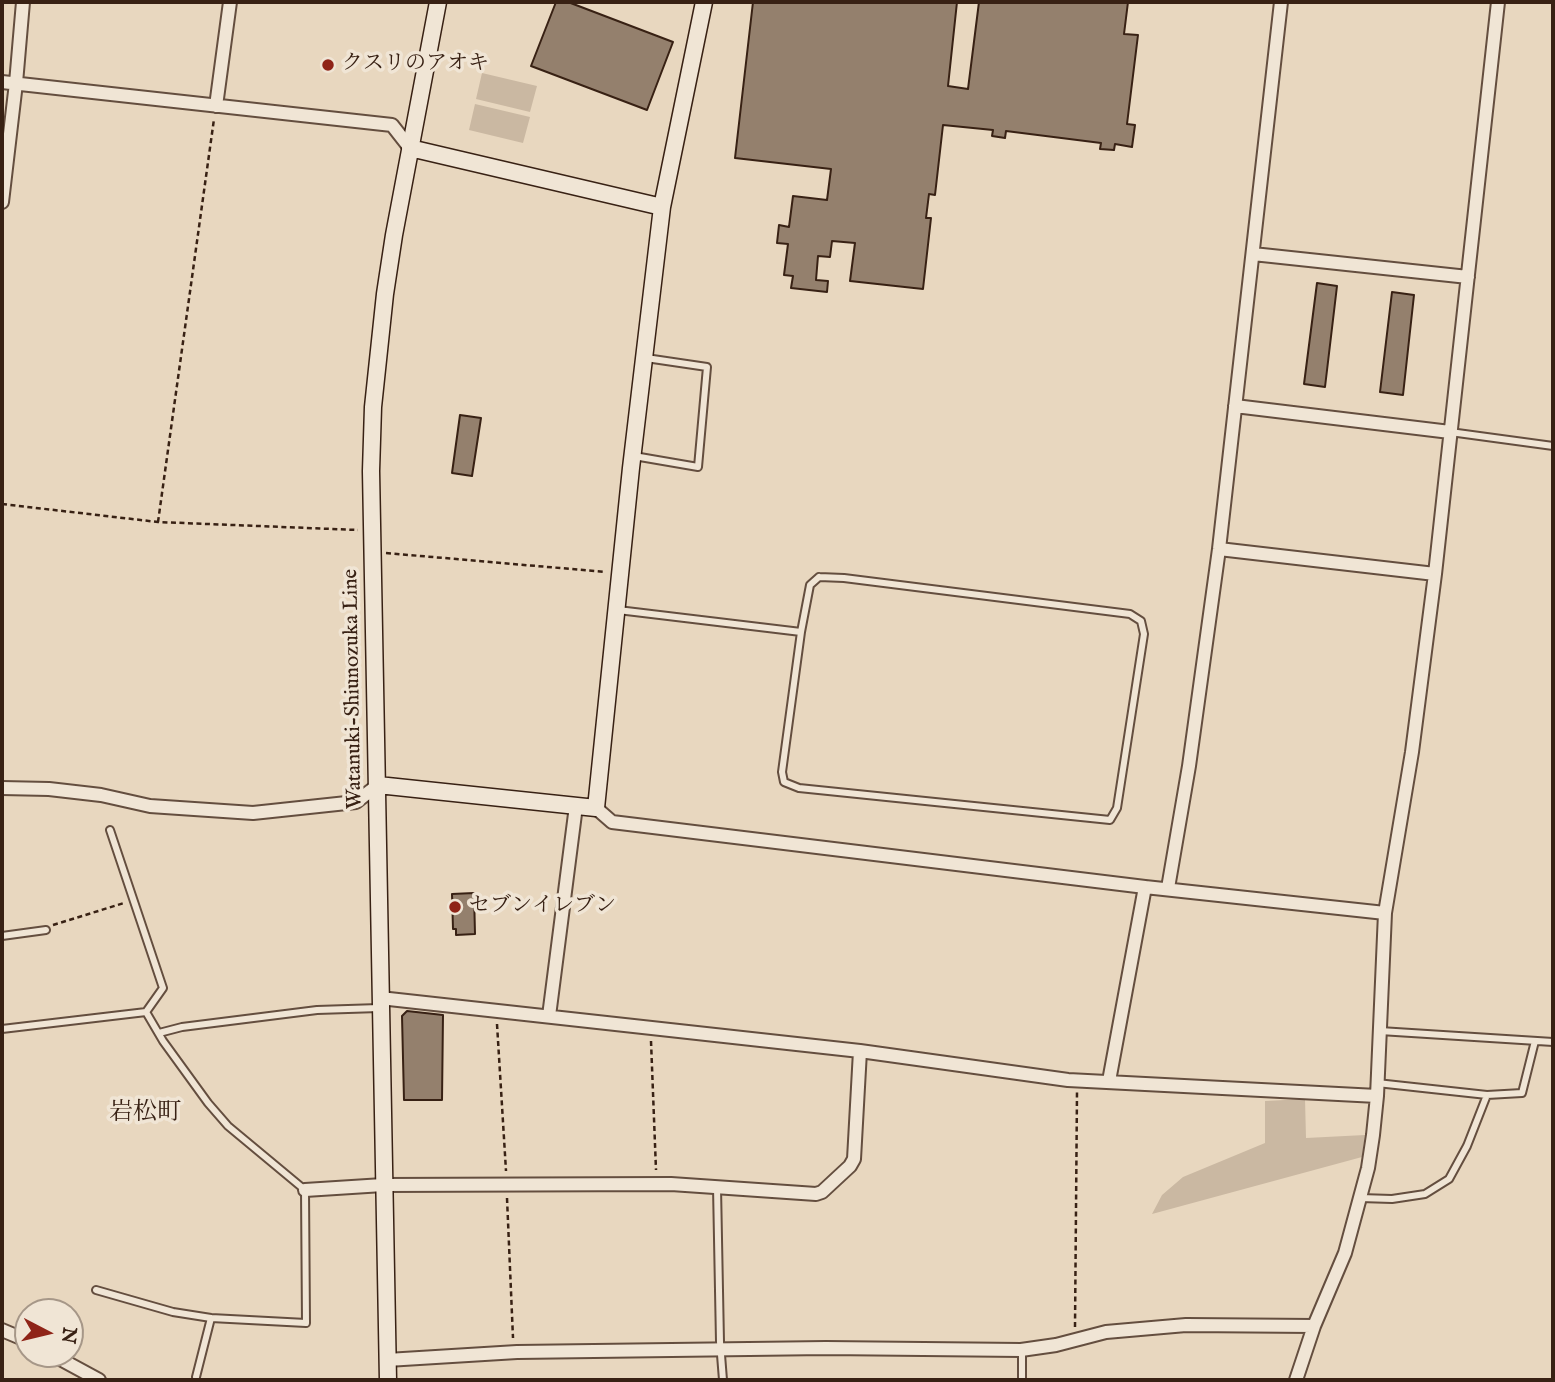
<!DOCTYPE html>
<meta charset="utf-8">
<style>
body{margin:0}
#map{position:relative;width:1555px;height:1382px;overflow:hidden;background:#e8d7bf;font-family:"IM FELL English",serif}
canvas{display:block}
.frame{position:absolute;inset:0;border:4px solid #382114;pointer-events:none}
.north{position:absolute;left:14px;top:1298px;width:70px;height:70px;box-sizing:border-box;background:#f0e5d5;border:2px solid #a69788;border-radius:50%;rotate:97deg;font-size:19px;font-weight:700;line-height:28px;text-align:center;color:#382114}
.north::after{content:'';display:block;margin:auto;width:24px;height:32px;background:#8f2418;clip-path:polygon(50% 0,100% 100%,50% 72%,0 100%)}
</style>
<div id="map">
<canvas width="1555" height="1382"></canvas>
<div class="frame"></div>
<div class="north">N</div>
</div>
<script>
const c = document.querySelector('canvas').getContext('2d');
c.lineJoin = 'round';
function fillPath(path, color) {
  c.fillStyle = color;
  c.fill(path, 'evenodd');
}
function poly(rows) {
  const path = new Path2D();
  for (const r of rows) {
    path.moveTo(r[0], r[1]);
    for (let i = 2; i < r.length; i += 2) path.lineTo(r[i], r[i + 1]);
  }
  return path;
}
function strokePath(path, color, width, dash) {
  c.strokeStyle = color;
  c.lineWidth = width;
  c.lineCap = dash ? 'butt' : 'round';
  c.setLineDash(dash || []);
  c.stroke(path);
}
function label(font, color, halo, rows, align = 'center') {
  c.font = font + ' "IM FELL English","Noto Serif JP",serif';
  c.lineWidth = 7;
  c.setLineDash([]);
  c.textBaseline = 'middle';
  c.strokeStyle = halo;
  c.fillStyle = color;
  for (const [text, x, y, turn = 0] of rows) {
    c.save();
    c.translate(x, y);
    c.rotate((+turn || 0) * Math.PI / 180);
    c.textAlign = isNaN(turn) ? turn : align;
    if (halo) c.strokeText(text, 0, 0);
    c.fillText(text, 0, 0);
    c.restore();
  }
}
fillPath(poly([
 [482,73,537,86,530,112,476,99],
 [475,104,530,117,523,143,469,130],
 [1305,1099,1306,1138,1365,1135,1362,1157,1152,1214,1162,1195,1183,1177,1265,1143,1265,1101]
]), '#cab8a2');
const building = poly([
 [556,2,568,2,673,42,647,110,531,66,556,2],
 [753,2,957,2,948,86,968,89,979,2,1128,2,1124,34,1138,35,1127,124,1135,125,1132,147,1115,144,1114,150,1100,149,1101,143,1006,131,1005,138,992,136,993,130,943,125,935,195,929,194,926,218,931,218,923,289,850,281,855,243,832,241,830,257,818,256,816,280,828,281,827,292,791,288,793,276,784,275,788,244,777,243,779,225,789,227,793,196,827,200,831,169,735,158,753,2],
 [1317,283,1337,286,1325,387,1304,384,1317,283],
 [1392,292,1414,295,1403,395,1380,392,1392,292],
 [460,415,481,418,472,476,452,473,460,415],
 [474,893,475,934,456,935,456,929,453,929,452,894,474,893],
 [407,1011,443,1015,442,1100,404,1100,402,1016,407,1011]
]);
fillPath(building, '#94806d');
strokePath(building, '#382114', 2);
const lane = poly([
 [1450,432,1553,446],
 [634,456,698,467,707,367,646,358],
 [819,577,844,578,1130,614,1141,621,1144,634,1117,808,1110,820,799,788,784,782,782,772,801,632,810,585,819,577],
 [618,610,801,632],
 [2,936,46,930],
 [2,1029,146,1012,163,988,110,830],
 [1380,1031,1553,1042],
 [159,1033,182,1027,317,1010,379,1008],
 [1377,1083,1487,1095,1522,1093,1535,1041],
 [717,1187,720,1342,723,1380],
 [1360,1198,1392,1199,1425,1194,1449,1179,1467,1146,1487,1095],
 [96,1290,173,1312,211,1318,306,1323,305,1190,228,1126,208,1103,163,1041,146,1012],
 [1022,1351,1022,1380],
 [196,1377,211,1318]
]);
const street = poly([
 [2,82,392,125,410,148],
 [216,106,230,2],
 [2,202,16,83,23,2],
 [1253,254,1468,277],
 [1235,406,1450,432],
 [1219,549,1435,574],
 [2,788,49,789,101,795,150,806,253,813,356,802,378,785],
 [596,808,612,822,1145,887,1385,913],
 [1168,888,1189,766,1219,549,1281,2],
 [380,998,860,1051,1068,1080,1377,1096],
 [549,1016,576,806],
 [1109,1081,1145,887],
 [305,1190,383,1185,671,1184,816,1194,822,1192,850,1166,854,1159,860,1051],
 [2,1330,28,1341],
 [51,1354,99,1380],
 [387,1360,517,1352,826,1348,1021,1350,1056,1345,1106,1332,1186,1325,1314,1326],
 [1296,1380,1314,1326,1345,1253,1368,1168,1373,1135,1377,1096,1385,913,1412,752,1435,574,1498,2]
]);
const secondary = poly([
 [410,148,662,207],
 [378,785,596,808,631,468,662,207,704,2],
 [388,1380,371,471,373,407,385,294,394,235,438,2]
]);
strokePath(lane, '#644e3f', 10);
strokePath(street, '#644e3f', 16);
strokePath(secondary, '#382114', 19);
strokePath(poly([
 [2,504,158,522,358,530],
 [158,522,214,119],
 [386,553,606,572],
 [53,925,124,903],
 [497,1024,506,1171],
 [651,1041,656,1170],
 [507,1198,513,1338],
 [1075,1327,1077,1092]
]), '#382114', 2.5, [5, 3.5]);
strokePath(lane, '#f0e5d5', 6);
strokePath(street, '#f0e5d5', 12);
strokePath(secondary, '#f0e5d5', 16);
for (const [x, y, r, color] of [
 [328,65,7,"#8f2418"],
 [455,907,7,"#8f2418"]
]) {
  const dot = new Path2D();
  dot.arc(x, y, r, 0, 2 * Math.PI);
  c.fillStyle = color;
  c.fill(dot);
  strokePath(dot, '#f0e5d5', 2.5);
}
label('21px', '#382114', '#f0e5d5', [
 ["クスリのアオキ",342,65],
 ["セブンイレブン",469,907]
], 'left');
label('21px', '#382114', '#f0e5d5', [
 ["Watanuki-Shiunozuka Line",354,689,-91]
]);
label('24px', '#382114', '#f0e5d5', [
 ["岩松町",145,1114]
]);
</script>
